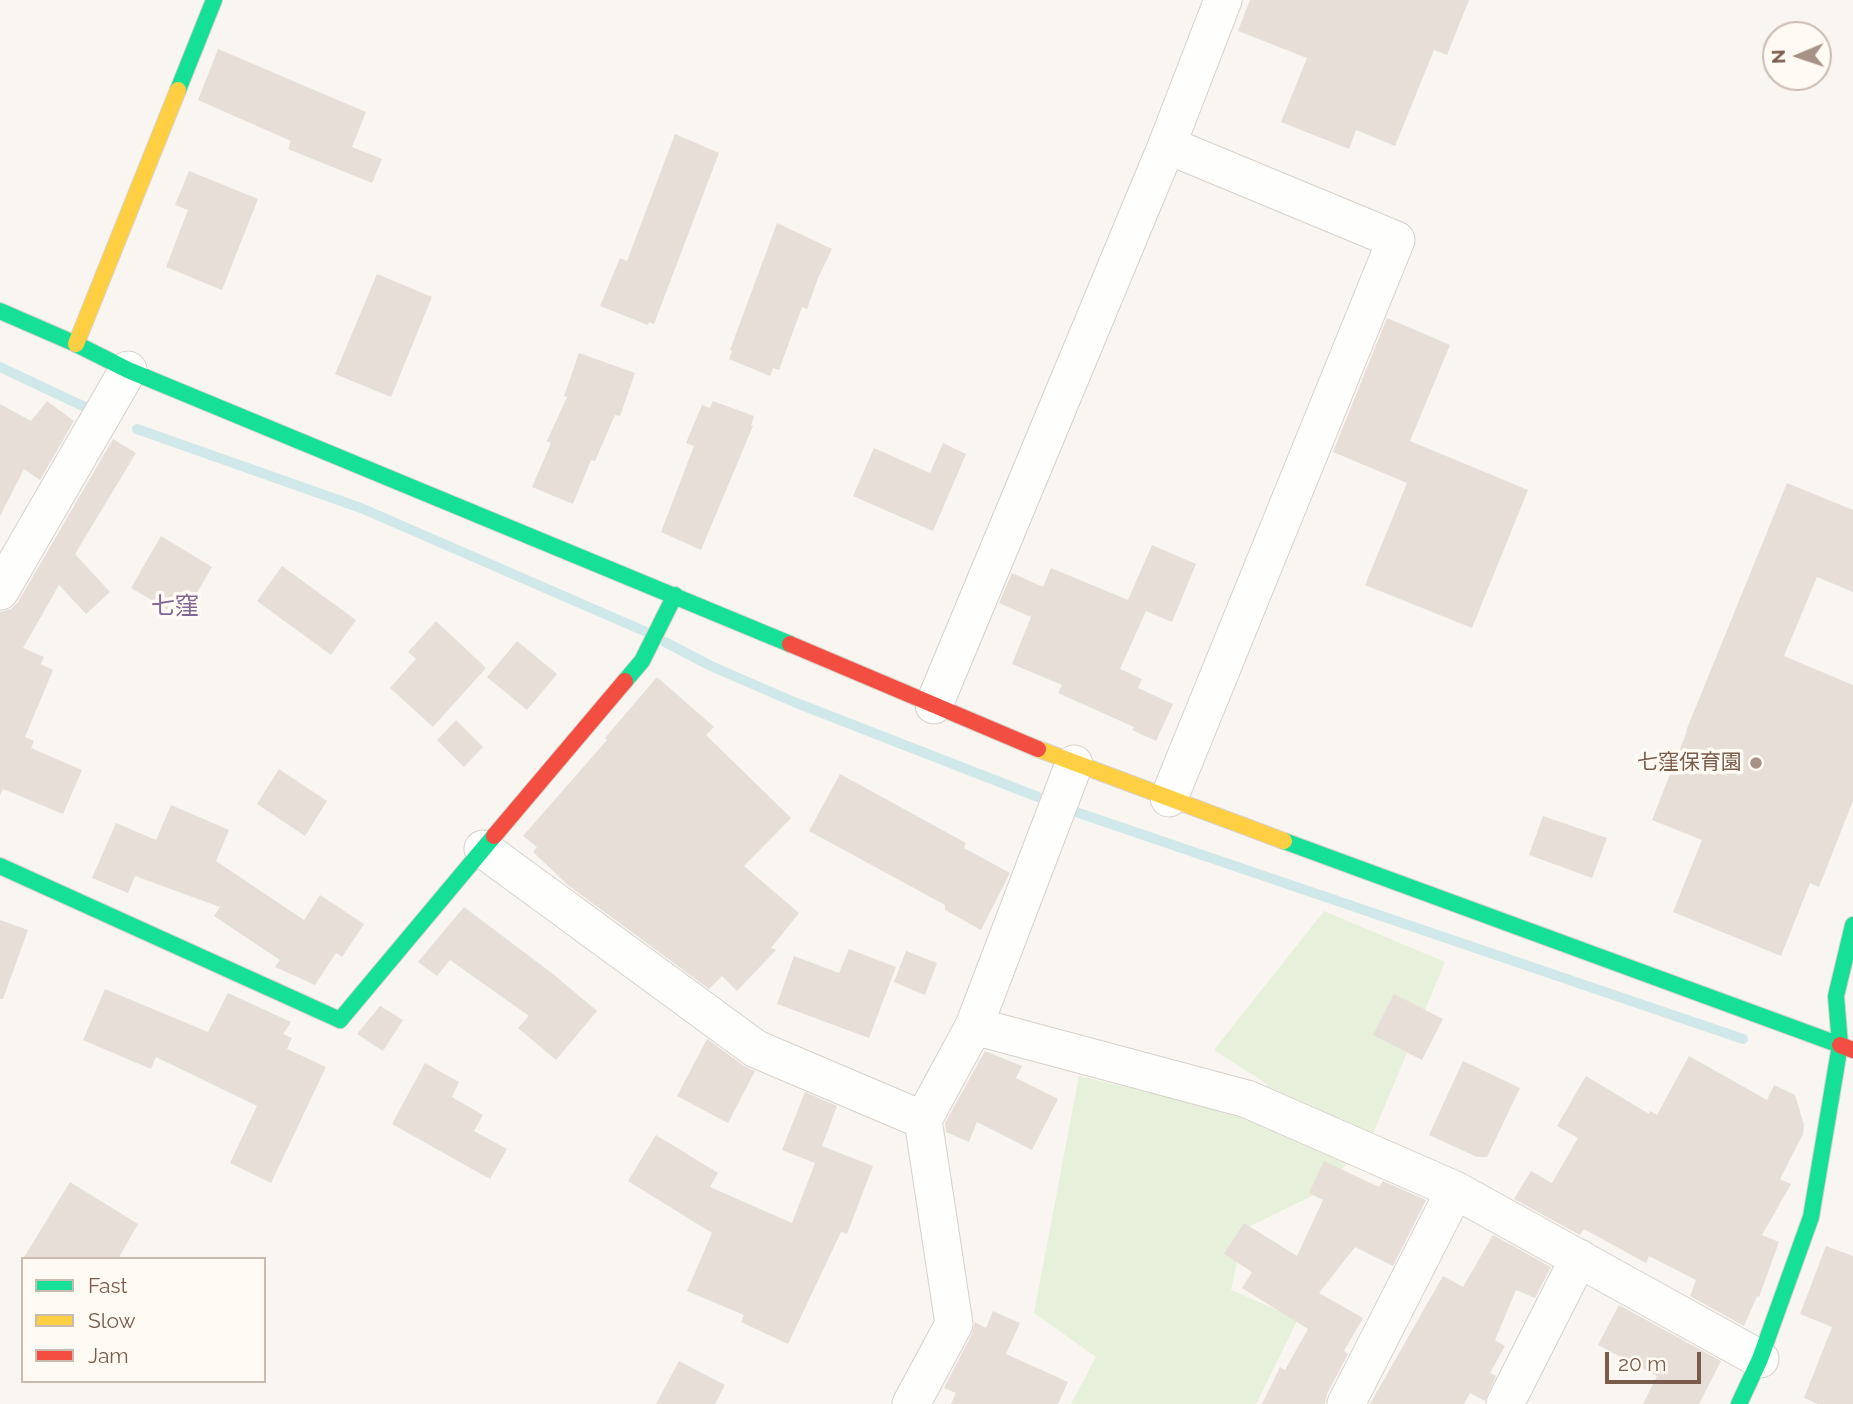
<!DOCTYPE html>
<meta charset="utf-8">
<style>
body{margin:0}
#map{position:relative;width:1853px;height:1404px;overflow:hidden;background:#f9f5f0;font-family:Raleway,sans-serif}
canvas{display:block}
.legend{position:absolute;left:21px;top:1257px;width:245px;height:126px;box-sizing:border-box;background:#fffaf3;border:2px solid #cabbb1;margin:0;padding:9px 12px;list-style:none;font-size:21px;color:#7a5c4d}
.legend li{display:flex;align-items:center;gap:14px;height:35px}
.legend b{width:35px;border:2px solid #cabbb1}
.north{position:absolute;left:1762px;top:21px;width:70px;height:70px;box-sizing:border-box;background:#fffaf3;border:2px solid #cabbb1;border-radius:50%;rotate:268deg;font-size:19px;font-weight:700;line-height:28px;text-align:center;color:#7a5c4d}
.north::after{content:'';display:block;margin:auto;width:24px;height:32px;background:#a69286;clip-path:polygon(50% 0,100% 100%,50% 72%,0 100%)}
.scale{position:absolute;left:1605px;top:1352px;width:96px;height:32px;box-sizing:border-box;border:4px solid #7a5c4d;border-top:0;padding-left:9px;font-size:21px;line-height:24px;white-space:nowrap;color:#7a5c4d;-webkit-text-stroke:5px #fffaf3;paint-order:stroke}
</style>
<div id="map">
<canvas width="1853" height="1404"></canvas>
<ul class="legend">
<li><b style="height:9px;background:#16e098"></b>Fast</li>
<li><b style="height:9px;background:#ffcf43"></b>Slow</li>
<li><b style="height:9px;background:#f24e42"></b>Jam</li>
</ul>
<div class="north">N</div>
<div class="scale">20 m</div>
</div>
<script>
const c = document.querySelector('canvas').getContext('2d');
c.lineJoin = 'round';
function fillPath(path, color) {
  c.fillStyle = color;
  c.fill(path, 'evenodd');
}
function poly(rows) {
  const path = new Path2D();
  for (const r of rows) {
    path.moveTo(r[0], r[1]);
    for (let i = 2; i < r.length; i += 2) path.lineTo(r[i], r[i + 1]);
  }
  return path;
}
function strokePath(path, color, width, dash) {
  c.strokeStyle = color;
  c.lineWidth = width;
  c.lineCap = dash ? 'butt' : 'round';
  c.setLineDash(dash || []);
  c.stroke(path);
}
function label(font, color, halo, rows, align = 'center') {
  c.font = font + ' Raleway,"Noto Sans JP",sans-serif';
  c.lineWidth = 7;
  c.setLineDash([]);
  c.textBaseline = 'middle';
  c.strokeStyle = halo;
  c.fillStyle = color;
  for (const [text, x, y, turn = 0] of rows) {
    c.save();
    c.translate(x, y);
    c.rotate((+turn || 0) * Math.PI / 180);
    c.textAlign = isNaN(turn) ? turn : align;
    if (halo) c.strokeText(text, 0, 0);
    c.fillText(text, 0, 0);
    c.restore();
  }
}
fillPath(poly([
 [1324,911,1445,962,1370,1141,1318,1193,1244,1229,1231,1290,1298,1319,1256,1404,1071,1404,1096,1357,1034,1313,1079,1076,1252,1117,1267,1084,1214,1050]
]), '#e7f0db');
strokePath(poly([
 [0,367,87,408],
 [137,429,361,508,644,631],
 [665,642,711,666,794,702,1038,797],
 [1073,811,1743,1039]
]), '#d0e8ea', 10);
fillPath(poly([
 [1250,0,1469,0,1447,55,1434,50,1395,146,1356,130,1349,149,1281,122,1307,58,1238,31],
 [218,49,366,112,352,147,382,159,372,183,288,149,291,141,198,100],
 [675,134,719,153,654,324,649,322,648,325,600,306,620,258,627,261],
 [189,171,258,199,222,290,166,267,188,210,175,205],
 [777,223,832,249,818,278,807,309,802,307,779,370,773,368,770,376,729,359,732,351,730,350],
 [377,274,432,297,391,397,335,374],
 [1387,318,1450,345,1410,441,1528,490,1472,628,1365,585,1407,483,1333,452],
 [579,353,635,373,620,416,615,415,595,461,591,460,573,504,532,487,551,443,547,441,567,397,564,396],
 [47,401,74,421,40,480,24,469,0,516,0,404,31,421],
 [713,401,754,416,751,425,753,426,701,550,661,532,694,446,686,443,702,405,710,408],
 [113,439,136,453,75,554,110,592,86,614,59,585,23,648,44,657,41,664,53,670,25,737,34,741,31,748,82,770,63,814,3,789,0,795,0,612,11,609,18,602],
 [943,443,966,454,933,531,853,496,874,448,930,473],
 [1787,483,1853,510,1853,592,1817,577,1784,656,1853,685,1853,801,1819,887,1810,883,1781,956,1673,912,1702,840,1652,820,1687,731,1686,731],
 [161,536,212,567,182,618,131,588],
 [1152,545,1196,564,1172,622,1146,611,1120,669,1142,679,1138,688,1173,704,1156,741,1132,730,1134,727,1058,693,1062,685,1012,664,1031,617,999,603,1012,573,1043,587,1051,568,1128,600],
 [282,566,356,620,331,655,257,601],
 [436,621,486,668,433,727,390,688,416,659,408,652],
 [517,641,557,674,527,710,487,677],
 [657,677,714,727,706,735,791,818,744,866,799,913,771,948,776,950,737,991,722,976,709,989,569,886,533,852,537,847,523,836,607,740,605,738],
 [456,720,483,747,464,767,437,740],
 [279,769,327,801,305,836,257,804],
 [840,774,966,843,964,848,1010,873,981,930,945,910,945,905,809,831],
 [171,805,229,830,216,861,304,920,320,895,364,924,342,957,336,953,315,985,275,967,280,960,214,916,220,907,135,876,128,893,92,878,116,823,156,840],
 [1543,816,1607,838,1592,878,1529,855],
 [464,907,553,974,597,1011,556,1060,518,1028,529,1016,450,960,437,976,418,962],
 [0,920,28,930,3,999,0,999],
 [849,949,896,967,869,1038,777,1004,794,956,839,973],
 [906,951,937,963,925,995,894,982],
 [105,989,208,1032,228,993,291,1022,283,1034,292,1038,287,1049,326,1067,271,1183,230,1163,257,1106,156,1057,151,1069,83,1040],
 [1394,994,1443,1019,1422,1060,1373,1035],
 [380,1006,403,1020,383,1051,357,1034],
 [707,1039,744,1066,755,1071,728,1123,677,1096],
 [985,1051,1022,1066,1016,1078,1058,1099,1032,1150,977,1122,969,1142,946,1132,945,1123],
 [1689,1056,1767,1100,1774,1085,1795,1095,1804,1125,1803,1134,1780,1179,1791,1184,1762,1235,1779,1242,1759,1297,1757,1296,1744,1326,1690,1296,1696,1280,1649,1256,1646,1263,1584,1229,1580,1235,1514,1199,1531,1171,1552,1183,1578,1138,1557,1126,1586,1076,1649,1114,1650,1111,1657,1115],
 [1463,1061,1520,1088,1487,1157,1477,1157,1429,1135],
 [425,1063,459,1082,452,1097,483,1115,474,1131,507,1149,490,1179,392,1124],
 [805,1092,837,1106,822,1146,873,1166,847,1234,841,1232,788,1344,741,1322,744,1315,687,1291,712,1233,628,1181,656,1135,718,1173,710,1187,792,1223,815,1163,782,1150],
 [1324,1161,1379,1187,1383,1181,1426,1200,1393,1266,1355,1247,1319,1293,1363,1318,1344,1351,1348,1354,1327,1394,1325,1404,1262,1404,1280,1367,1285,1370,1308,1329,1242,1288,1252,1272,1224,1254,1244,1223,1297,1256,1323,1200,1309,1193],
 [70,1182,138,1224,118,1259,23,1259],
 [1493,1235,1551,1267,1535,1298,1516,1290,1495,1340,1505,1346,1490,1373,1496,1376,1485,1401,1470,1393,1464,1404,1370,1404,1443,1276,1463,1287],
 [1826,1246,1853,1256,1853,1404,1818,1404,1804,1398,1832,1327,1800,1314],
 [1619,1305,1721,1361,1699,1404,1643,1404,1657,1376,1598,1345],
 [993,1311,1020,1323,1006,1354,1068,1382,1058,1404,951,1404,956,1393,944,1388,972,1334,975,1322,986,1328],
 [679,1361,725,1385,715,1404,656,1404]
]), '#e6ded7');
const street = poly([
 [1167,145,1396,240,1169,798],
 [0,591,128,370],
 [934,705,1167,145,1223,0],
 [483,849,756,1049,923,1120],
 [974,1026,1247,1099,1455,1190,1760,1359],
 [911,1404,954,1324,923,1120,974,1026,1074,764],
 [1346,1404,1455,1190],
 [1505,1404,1579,1258]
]);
const fast = poly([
 [178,90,214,0],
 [0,311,76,344,128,370,790,644],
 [625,681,642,661,675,595],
 [1284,841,1840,1045],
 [0,866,340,1020,494,836],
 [1739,1404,1760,1359,1811,1217,1840,1045,1836,996,1853,925]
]);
const slow = poly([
 [76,344,178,90],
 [1038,749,1284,841]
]);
const jam = poly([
 [790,644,1038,749],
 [494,836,625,681],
 [1840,1045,1853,1050]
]);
strokePath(street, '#d7d1cb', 39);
strokePath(fast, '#d9d2cb', 18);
strokePath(slow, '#d9d2cb', 18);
strokePath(jam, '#d9d2cb', 18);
strokePath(street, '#fefefd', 37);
strokePath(fast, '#16e098', 16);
strokePath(slow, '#ffcf43', 16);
strokePath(jam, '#f24e42', 16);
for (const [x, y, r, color] of [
 [1756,763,7,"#a69286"]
]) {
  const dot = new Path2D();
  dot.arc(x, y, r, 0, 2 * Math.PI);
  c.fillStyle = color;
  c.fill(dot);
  strokePath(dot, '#fffaf3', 2.5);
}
label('21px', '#7a5c4d', '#fffaf3', [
 ["七窪保育園",1742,763]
], 'right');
label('24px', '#846695', '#fffaf3', [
 ["七窪",175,607]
]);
</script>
